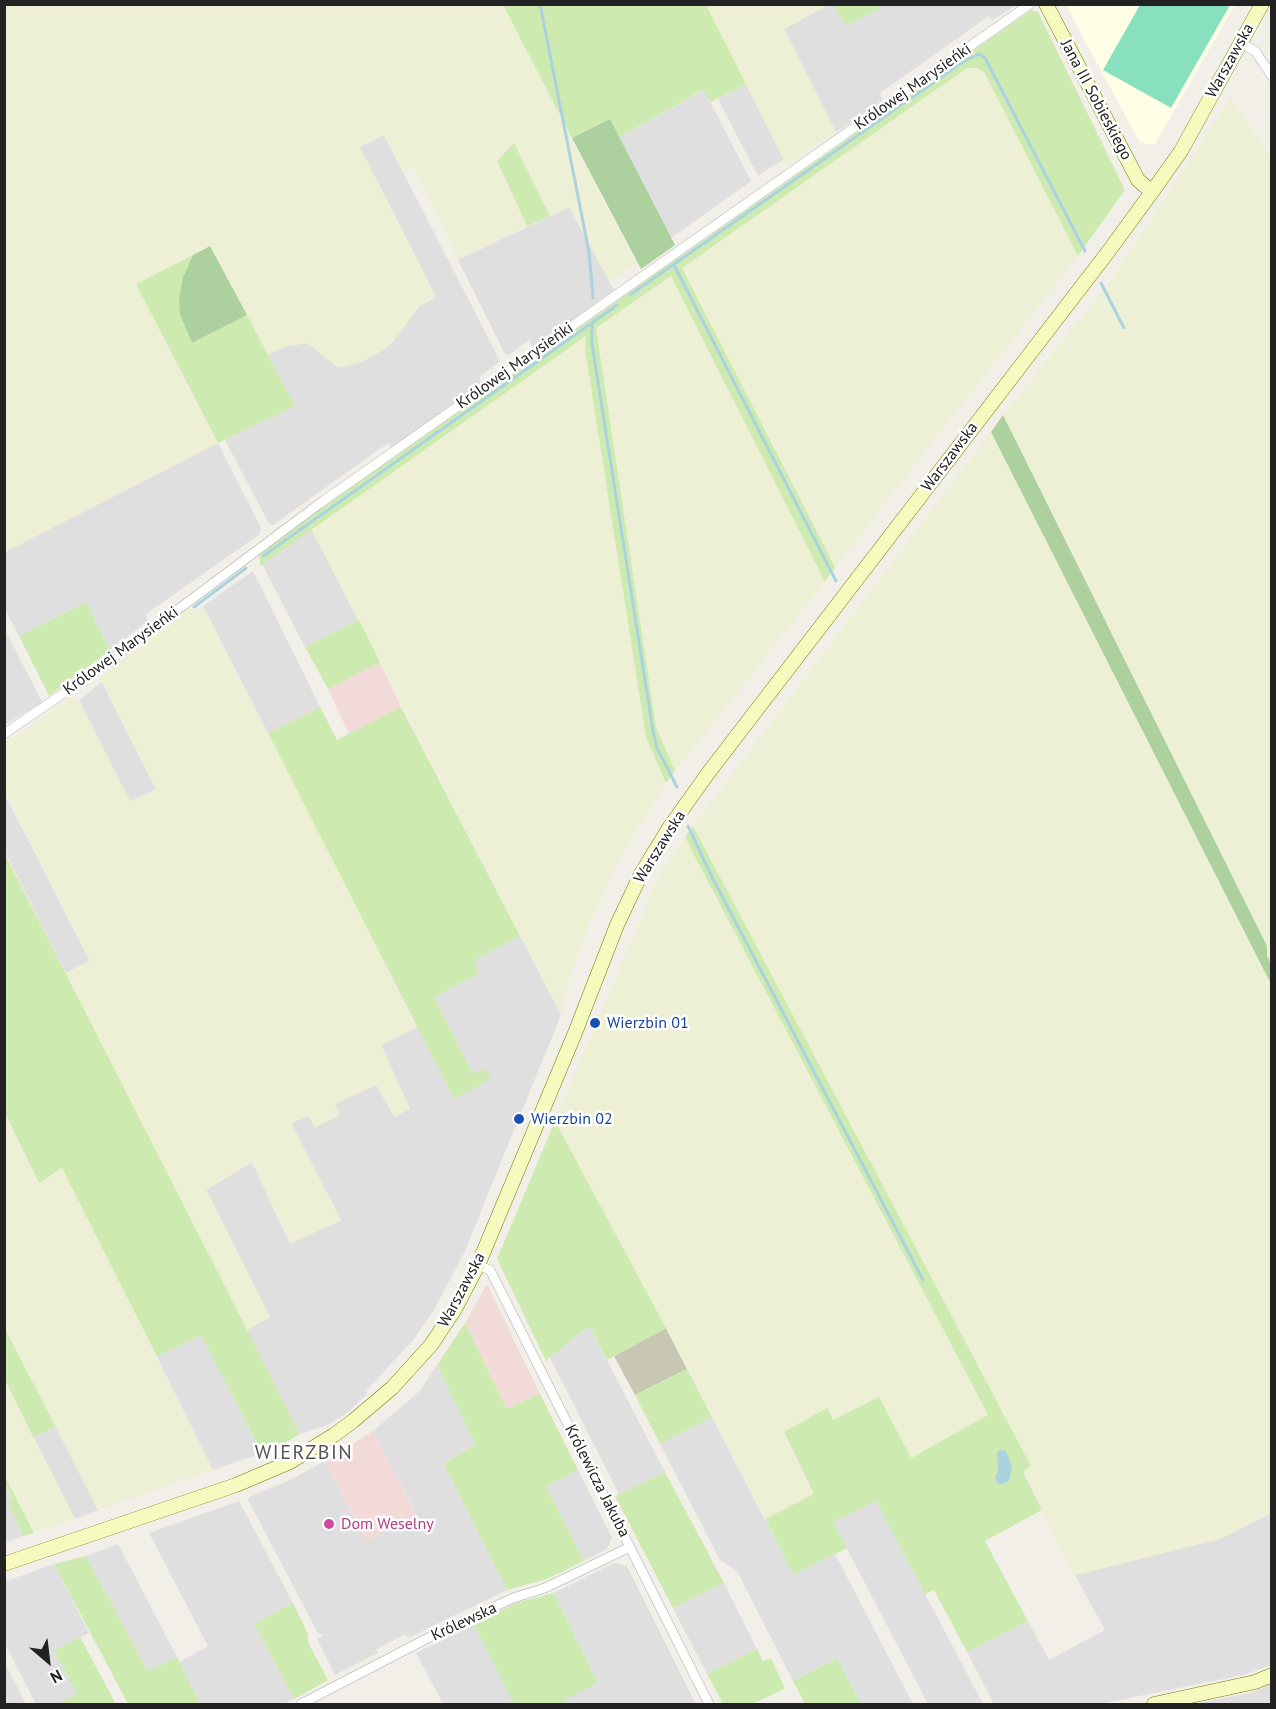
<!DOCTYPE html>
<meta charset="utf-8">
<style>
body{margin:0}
#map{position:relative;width:1276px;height:1709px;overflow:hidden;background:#f2efe9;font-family:"PT Sans",sans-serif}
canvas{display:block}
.frame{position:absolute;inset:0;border:6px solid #222;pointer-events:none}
.north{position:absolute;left:18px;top:1631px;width:60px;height:60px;-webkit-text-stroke:4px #fff;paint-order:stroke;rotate:152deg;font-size:16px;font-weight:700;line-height:24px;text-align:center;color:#222}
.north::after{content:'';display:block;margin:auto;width:21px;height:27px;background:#222;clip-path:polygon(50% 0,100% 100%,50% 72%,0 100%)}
</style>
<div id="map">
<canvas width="1276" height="1709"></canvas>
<div class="frame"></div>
<div class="north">N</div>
</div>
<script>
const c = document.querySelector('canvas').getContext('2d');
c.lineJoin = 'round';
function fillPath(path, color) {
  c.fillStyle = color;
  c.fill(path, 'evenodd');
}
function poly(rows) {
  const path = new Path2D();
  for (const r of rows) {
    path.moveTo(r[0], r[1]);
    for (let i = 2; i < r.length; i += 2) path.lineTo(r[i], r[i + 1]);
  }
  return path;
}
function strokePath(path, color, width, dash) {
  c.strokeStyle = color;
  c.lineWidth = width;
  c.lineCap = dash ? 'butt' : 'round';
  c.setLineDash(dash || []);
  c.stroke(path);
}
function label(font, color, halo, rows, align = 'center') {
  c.font = font + ' "PT Sans",sans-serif';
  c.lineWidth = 5;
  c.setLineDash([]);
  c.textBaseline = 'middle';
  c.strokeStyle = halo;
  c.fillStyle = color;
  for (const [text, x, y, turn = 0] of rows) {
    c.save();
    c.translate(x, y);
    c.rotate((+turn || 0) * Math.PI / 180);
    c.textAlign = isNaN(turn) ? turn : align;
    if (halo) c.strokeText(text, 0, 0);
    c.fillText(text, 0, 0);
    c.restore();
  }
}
fillPath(poly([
 [828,5,834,5,846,26,886,5,1016,5,992,20,989,16,880,93,883,101,836,132,784,29],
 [746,84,784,159,758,176,718,99],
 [704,90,751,181,671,238,619,137],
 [384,135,500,361,479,377,482,384,392,448,388,443,273,525,269,524,225,440,294,406,268,354,284,347,307,343,322,354,391,344,420,306,436,297,359,147],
 [569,207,614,290,533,348,529,340,509,355,505,354,458,260],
 [218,443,261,528,260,534,146,614,148,621,110,650,86,602,19,636,5,609,5,552],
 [311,529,359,620,305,647,262,564],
 [253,571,320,707,268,733,203,606],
 [4,628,42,702,5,725,4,725],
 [102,682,156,789,130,802,79,700],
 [4,793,90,961,66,973,5,852],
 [520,936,549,989,561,1015,464,1253,434,1310,413,1340,366,1391,367,1394,347,1413,328,1425,300,1434,247,1330,269,1317,206,1190,252,1162,290,1243,341,1221,291,1123,309,1115,315,1128,334,1104,376,1085,410,1109,381,1045,418,1027,454,1099,473,1074,434,997,479,973,473,960],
 [589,1326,665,1472,619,1494,550,1358],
 [201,1335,262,1453,213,1470,157,1357],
 [437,1365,475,1444,444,1464,507,1590,408,1638,405,1634,376,1650,378,1653,335,1675,317,1639,324,1635,318,1633,247,1498,288,1481,325,1461,366,1541,417,1515,373,1431,420,1391],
 [712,1417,793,1575,835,1554,913,1704,861,1704,837,1658,793,1681,737,1571,720,1560,660,1444],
 [56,1427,98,1510,75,1519,33,1437],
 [578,1470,612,1538,607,1549,584,1561,546,1486],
 [4,1482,12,1500,7,1502,23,1536,5,1543],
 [876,1500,983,1704,928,1704,833,1522],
 [239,1501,293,1603,254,1624,294,1699,283,1704,200,1704,179,1662,208,1646,149,1533],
 [1271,1513,1271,1665,1243,1675,1099,1704,1073,1704,1071,1703,1062,1704,994,1704,967,1652,1028,1621,1049,1660,1105,1630,1075,1575,1220,1539],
 [118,1544,177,1657,148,1671,86,1556],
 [614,1563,627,1566,696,1704,567,1704,564,1699,598,1683,554,1593],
 [54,1564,89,1633,54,1651,77,1694,57,1704,36,1704,5,1644,4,1582],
 [724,1583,757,1649,707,1674,673,1608],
 [474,1625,514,1704,443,1704,416,1653],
 [4,1663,5,1663,26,1704,5,1704],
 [1271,1684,1271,1704,1192,1704,1251,1693]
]), '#e0dfdf');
fillPath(poly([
 [380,662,401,707,349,734,328,689],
 [487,1284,540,1394,507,1409,465,1323],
 [373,1431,417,1516,366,1541,325,1461]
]), '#f2dad9');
fillPath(poly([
 [1066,5,1235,5,1155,144,1140,143]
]), '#ffffe5');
fillPath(poly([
 [666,1328,687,1369,635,1395,614,1356]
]), '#c7c7b4');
fillPath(poly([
 [5,5,503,5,636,264,609,281,570,207,550,216,514,143,497,161,527,226,458,260,413,167,403,172,384,135,360,147,436,297,420,306,391,344,380,352,362,362,338,368,307,343,284,347,268,354,210,246,137,285,218,443,5,552],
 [706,5,828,5,784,29,836,132,787,166],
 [967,68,977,68,984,72,1078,256,835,567,682,268],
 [1231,97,1272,159,1271,964,1267,956,1267,946,1003,415,1112,279],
 [671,276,825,582,675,771,656,727,596,328],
 [586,336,646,737,666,783,622,854,584,936,570,978,561,1015,311,529],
 [991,432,1271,984,1271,1513,1220,1539,1075,1575,1023,1472,1031,1466,693,826],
 [189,605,195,612,203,606,418,1027,381,1045,410,1109,394,1117,376,1085,335,1104,339,1115,315,1128,309,1116,291,1123,341,1220,290,1244,252,1162,206,1190,270,1317,247,1330,66,973,90,960,5,793,5,743,71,697,79,700,130,801,156,789,100,678],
 [685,837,988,1416,910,1458,879,1398,833,1420,826,1408,814,1494,765,1519,666,1328,555,1121,658,879],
 [4,1113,39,1182,61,1168,213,1470,98,1510,5,1327],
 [4,1380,75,1519,34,1533,5,1476]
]), '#eef0d5');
fillPath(poly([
 [503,5,706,5,746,84,711,102,703,90,619,137,610,119,572,138],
 [834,5,886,5,846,26],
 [1031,10,1038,12,1125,190,1078,256,984,72,977,68,967,68,682,268,835,567,825,582,671,276,596,328,656,727,675,771,666,783,646,737,585,349,586,336,260,566,259,554,292,529],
 [514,143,550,216,527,226,497,161],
 [193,255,183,277,192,343,247,315,295,406,218,443,136,284],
 [86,602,110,650,49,696,19,636],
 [359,620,380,662,328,689,305,647],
 [320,707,337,740,401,707,520,936,474,960,479,973,434,997,473,1074,485,1068,491,1079,454,1099,268,733],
 [693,826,1031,1466,1023,1472,1042,1510,985,1541,1028,1621,967,1652,934,1590,925,1594,876,1501,833,1522,847,1548,793,1575,765,1519,814,1494,784,1432,827,1408,833,1420,879,1397,911,1458,988,1415,693,853,685,837],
 [4,852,297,1428,300,1434,278,1447,262,1453,201,1335,157,1357,62,1168,39,1183,5,1113],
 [555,1121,666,1328,607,1360,589,1326,546,1361,497,1259],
 [465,1323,507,1409,540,1394,578,1470,546,1486,584,1561,547,1579,507,1590,444,1464,475,1444,437,1365],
 [4,1327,56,1427,33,1437,5,1380],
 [687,1369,712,1417,660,1444,635,1395],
 [665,1472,724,1583,673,1608,615,1496],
 [4,1476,5,1476,34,1533,23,1536,7,1502,12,1499,5,1482],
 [86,1556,148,1671,177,1657,200,1704,128,1704,54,1564],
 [554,1593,598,1683,565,1699,567,1704,514,1704,474,1625,515,1603],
 [293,1603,308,1634,308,1642,328,1680,294,1699,254,1624],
 [80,1637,116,1704,57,1704,77,1694,54,1651],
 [757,1649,763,1661,771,1658,785,1689,752,1704,723,1704,707,1674],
 [837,1658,861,1704,805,1704,793,1681]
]), '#cdebb0');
fillPath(poly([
 [610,119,675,245,641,269,572,138],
 [210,246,247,315,192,343,180,314,179,300,183,277,193,255],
 [1003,415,1267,946,1267,956,1271,964,1271,984,991,432]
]), '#add19e');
fillPath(poly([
 [1140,5,1230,5,1171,108,1103,70]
]), '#88e0be');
fillPath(poly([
 [1000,1450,1006,1451,1012,1467,1009,1481,1002,1484,997,1483,995,1477,998,1472,997,1452]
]), '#aad3df');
strokePath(poly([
 [540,4,589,252,593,298],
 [674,265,836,581],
 [1101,283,1124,328],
 [630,295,964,61,979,54,985,58,1085,251],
 [592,323,592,344,653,731,657,748,677,787],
 [263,556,617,305],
 [194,607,246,568],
 [688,826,712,877,923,1280]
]), '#aad3df', 3);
const street = poly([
 [1241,43,1255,51,1272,76],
 [4,734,93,673,319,504,1030,4],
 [478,1265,490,1270,709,1704],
 [301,1704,428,1638,513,1598,545,1588,630,1547]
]);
const secondary = poly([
 [1046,4,1138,180,1152,192],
 [4,1564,236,1485,290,1462,334,1435,353,1421,392,1388,431,1345,455,1309,478,1265,575,1033,617,925,641,874,669,828,709,772,1108,252,1152,192,1181,151,1262,4],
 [1154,1704,1255,1682,1272,1675]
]);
strokePath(street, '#a9a9a9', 10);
strokePath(secondary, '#707d05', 15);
strokePath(street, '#fff', 9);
strokePath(secondary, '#f7fabf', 14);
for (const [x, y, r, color] of [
 [595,1023,6,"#1a4fb4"],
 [519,1119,6,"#1a4fb4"],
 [329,1524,6,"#d1479c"]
]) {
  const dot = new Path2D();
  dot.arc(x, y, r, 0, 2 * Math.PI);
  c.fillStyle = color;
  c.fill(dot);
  strokePath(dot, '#fff', 2);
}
label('16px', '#222', '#fff', [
 ["Warszawska",1230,61,-61],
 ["Królowej Marysieńki",913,87,-35],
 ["Jana III Sobieskiego",1096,100,62],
 ["Królowej Marysieńki",515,366,-35],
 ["Warszawska",950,457,-53],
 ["Królowej Marysieńki",121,651,-36],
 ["Warszawska",660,847,-58],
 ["Warszawska",462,1290,-62],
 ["Królewicza Jakuba",597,1481,63],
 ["Królewska",464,1622,-25]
]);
label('16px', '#164399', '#fff', [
 ["Wierzbin 01",607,1023],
 ["Wierzbin 02",531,1119]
], 'left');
label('16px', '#b23c85', '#fff', [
 ["Dom Weselny",341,1524]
], 'left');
c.letterSpacing = '1.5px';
label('20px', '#555', '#fff', [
 ["WIERZBIN",304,1453]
]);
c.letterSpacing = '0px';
</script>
